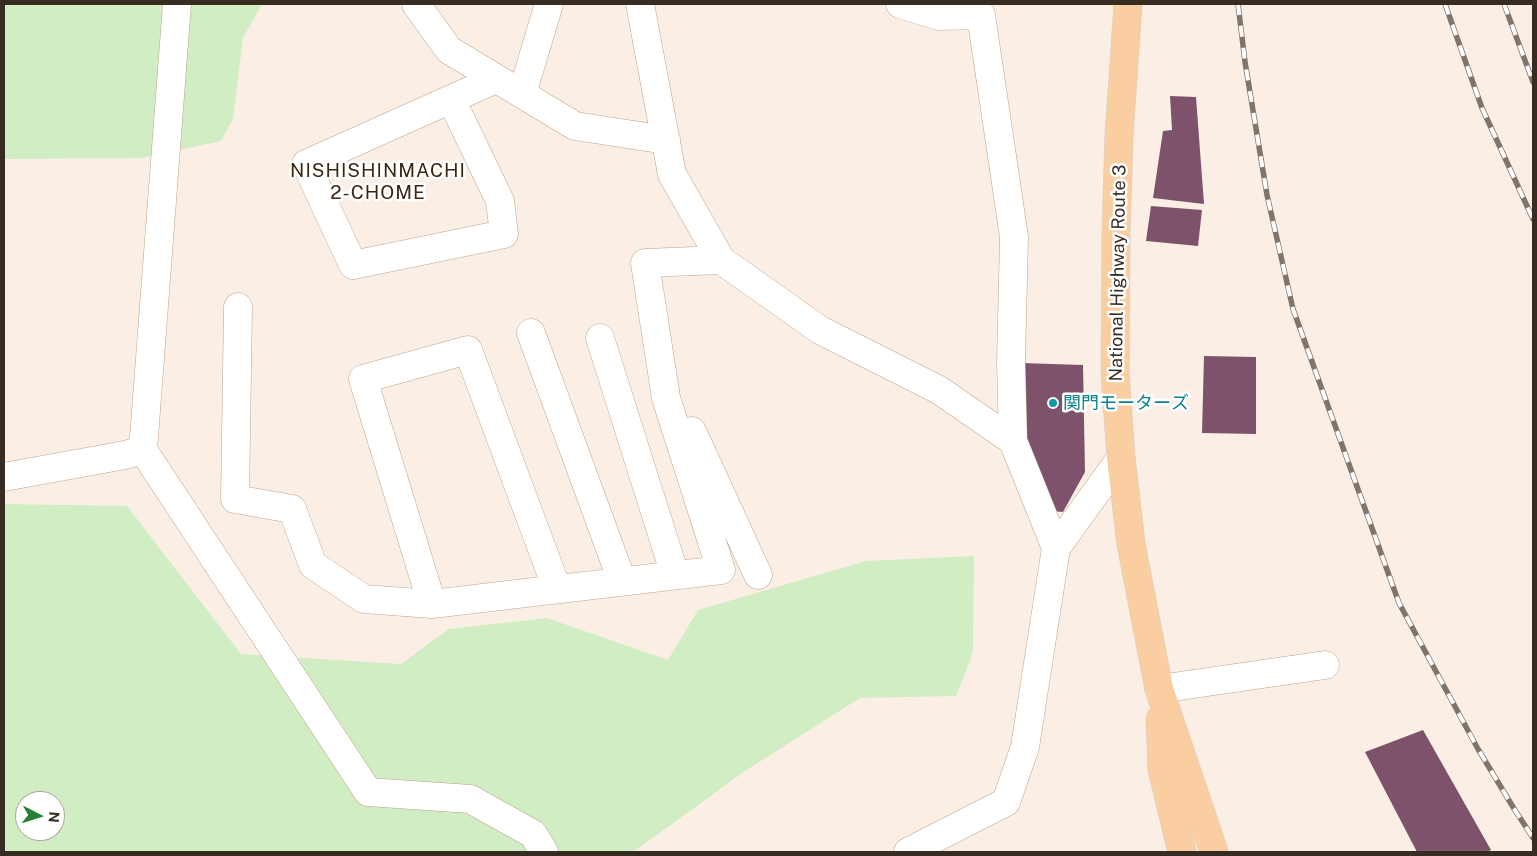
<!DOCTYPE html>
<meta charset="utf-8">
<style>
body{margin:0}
#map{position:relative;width:1537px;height:856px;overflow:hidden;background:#fbefe5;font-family:"Public Sans",sans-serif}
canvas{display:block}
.frame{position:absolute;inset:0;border:5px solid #372c22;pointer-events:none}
.north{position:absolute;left:15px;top:791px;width:50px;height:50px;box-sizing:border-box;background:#fff;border:1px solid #afaba7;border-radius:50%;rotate:95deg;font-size:14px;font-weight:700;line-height:20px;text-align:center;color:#372c22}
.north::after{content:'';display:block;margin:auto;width:18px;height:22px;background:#258233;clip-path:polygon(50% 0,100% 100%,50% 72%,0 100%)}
</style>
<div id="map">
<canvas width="1537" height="856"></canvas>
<div class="frame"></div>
<div class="north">N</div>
</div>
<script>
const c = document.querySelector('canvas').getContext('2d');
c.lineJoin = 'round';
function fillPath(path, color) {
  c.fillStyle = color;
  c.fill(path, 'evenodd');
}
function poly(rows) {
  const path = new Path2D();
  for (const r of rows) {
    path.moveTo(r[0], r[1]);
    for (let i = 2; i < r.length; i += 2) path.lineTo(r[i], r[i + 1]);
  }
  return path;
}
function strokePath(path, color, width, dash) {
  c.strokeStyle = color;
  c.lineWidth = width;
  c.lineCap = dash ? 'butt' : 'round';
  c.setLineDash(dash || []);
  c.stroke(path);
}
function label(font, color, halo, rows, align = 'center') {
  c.font = font + ' "Public Sans","Noto Sans JP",sans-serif';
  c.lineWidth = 5;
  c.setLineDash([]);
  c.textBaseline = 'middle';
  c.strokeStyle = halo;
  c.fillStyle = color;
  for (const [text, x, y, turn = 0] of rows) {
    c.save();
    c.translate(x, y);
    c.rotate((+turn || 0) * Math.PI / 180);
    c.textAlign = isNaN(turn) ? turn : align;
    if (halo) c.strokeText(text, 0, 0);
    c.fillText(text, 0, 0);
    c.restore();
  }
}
fillPath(poly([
 [4,4,262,4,243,38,233,119,221,141,141,158,4,159],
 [4,504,127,506,241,654,401,664,449,629,547,618,668,660,698,610,866,561,974,556,973,652,956,696,860,698,745,771,636,850,626,852,4,852],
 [25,801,55,801,55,831,25,831]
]), '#d0edc4');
fillPath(poly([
 [1170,96,1196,97,1204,204,1153,198,1163,131,1172,130],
 [1151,206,1202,210,1198,246,1146,241],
 [1204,356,1256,357,1256,434,1202,433],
 [1021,363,1083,365,1085,472,1063,512,1052,511,1024,442],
 [1423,730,1491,850,1487,852,1417,852,1365,752]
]), '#7e526a');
const minor = poly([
 [177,4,143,450,368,792,470,799,533,834,544,852],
 [416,4,449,50,575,126,666,140],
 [640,4,672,174,721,260,820,330,939,390,1013,441,1056,548],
 [900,4,939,16,981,15,1014,237,1011,362,1013,441],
 [522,94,549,4],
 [451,99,500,201,504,234,353,265,306,164,496,79],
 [238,307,235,499,292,509,313,565,364,599,432,604,721,570,666,398,645,263,721,260],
 [531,333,622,581],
 [600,338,675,575],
 [692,431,758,575],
 [4,477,125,455,143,450],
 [432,604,363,379,468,350,557,589],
 [1159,689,1325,665],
 [908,852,1006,802,1025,747,1056,548,1121,458]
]);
const trunk = poly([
 [1128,4,1119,136,1116,233,1115,372,1121,458,1131,544,1159,689,1214,852],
 [1160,719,1162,769,1182,852]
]);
strokePath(minor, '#bea38a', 29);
strokePath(trunk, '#d3d1ce', 29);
strokePath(minor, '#fff', 28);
strokePath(trunk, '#facea0', 28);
const rail = poly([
 [1238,4,1245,62,1267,195,1293,309,1399,603,1478,749,1513,807,1533,838],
 [1445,4,1482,108,1533,219],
 [1504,4,1533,82]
]);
strokePath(rail, '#81756b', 5.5);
strokePath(rail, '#fff', 4, [11]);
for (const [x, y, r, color] of [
 [1053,403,5,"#0f9aa8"]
]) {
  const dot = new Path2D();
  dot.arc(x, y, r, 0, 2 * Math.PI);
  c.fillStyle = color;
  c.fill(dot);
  strokePath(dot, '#fff', 2);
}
label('18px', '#372c22', '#fff', [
 ["National Highway Route 3",1118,273,-89]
]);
label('18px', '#0d838f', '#fff', [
 ["関門モーターズ",1063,403]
], 'left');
c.letterSpacing = '1px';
label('19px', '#3b2610', '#fff', [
 ["NISHISHINMACHI",378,171],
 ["2-CHOME",378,193]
]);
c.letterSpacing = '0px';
</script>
